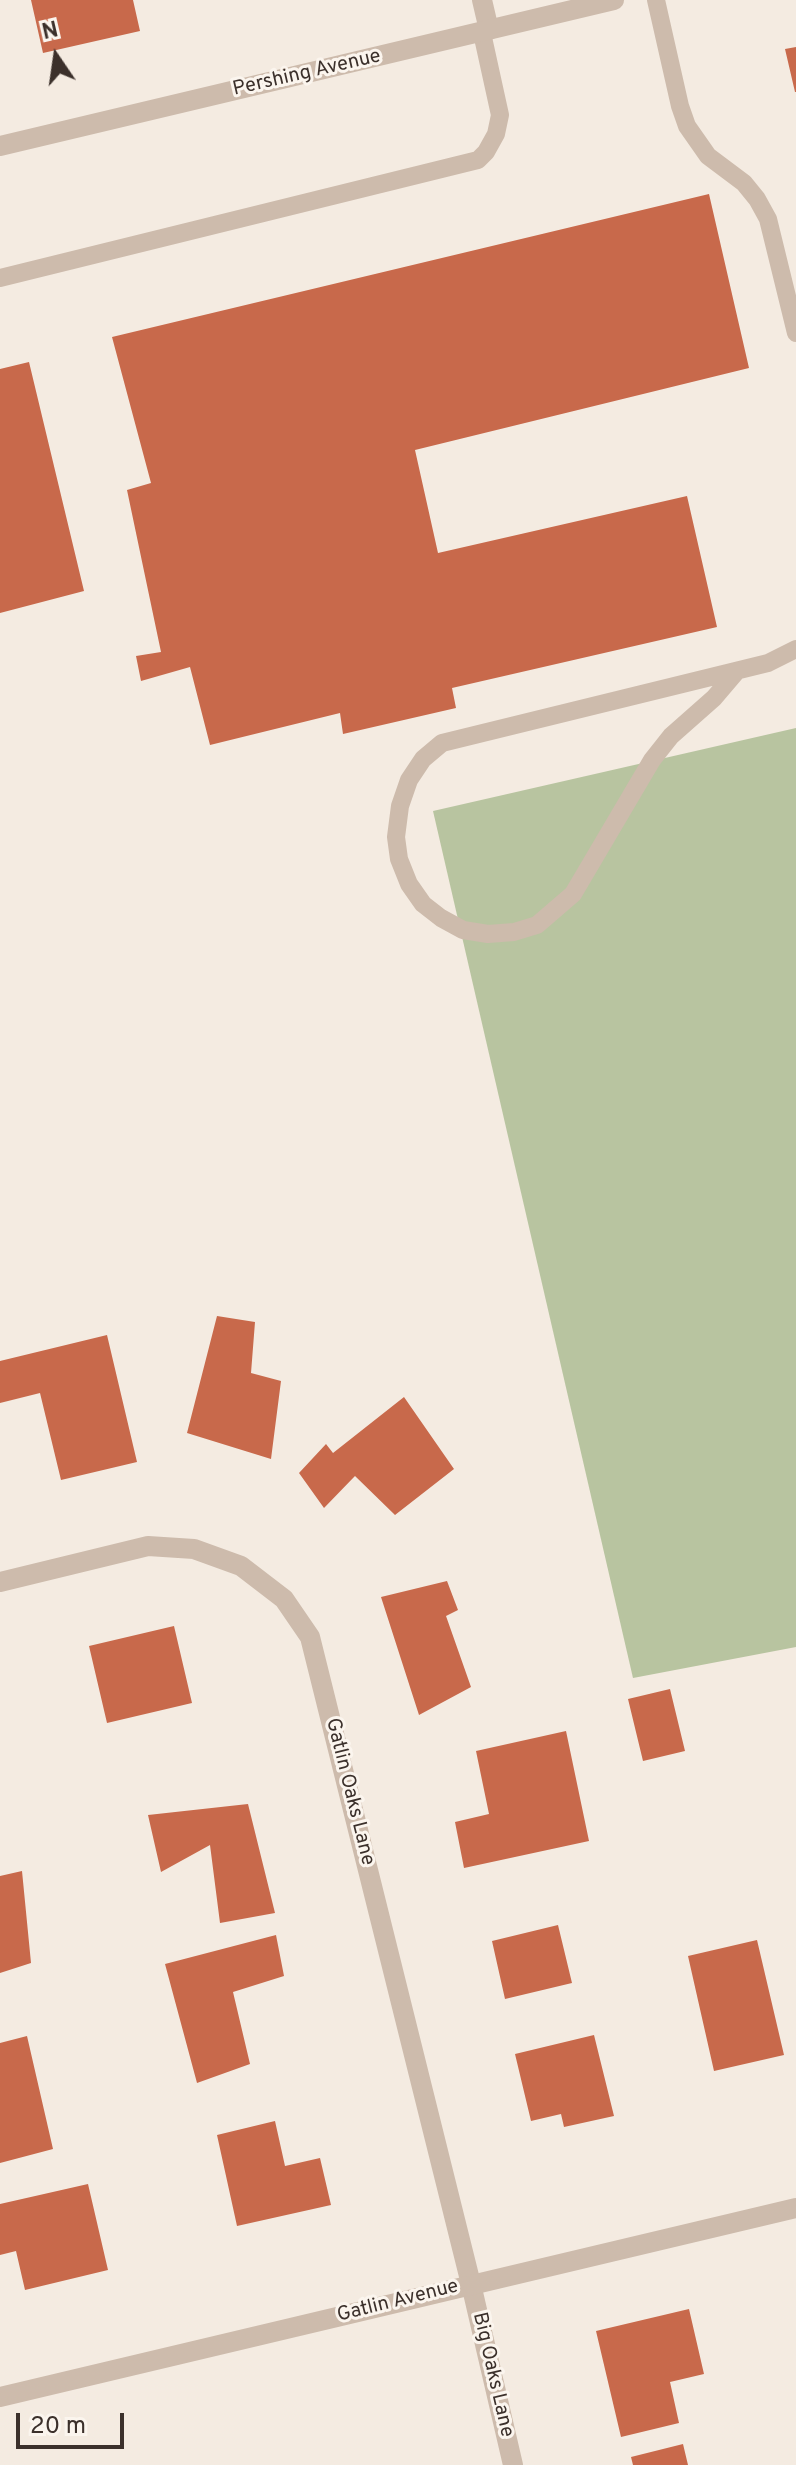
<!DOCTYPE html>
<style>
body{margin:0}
#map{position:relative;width:796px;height:2465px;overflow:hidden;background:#f4ebe1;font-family:Overpass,sans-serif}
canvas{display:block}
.north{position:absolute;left:16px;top:16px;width:80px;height:80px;-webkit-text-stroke:6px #fbf5ee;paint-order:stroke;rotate:347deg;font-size:22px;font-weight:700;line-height:32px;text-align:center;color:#3b302b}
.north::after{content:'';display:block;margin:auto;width:28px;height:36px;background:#3b302b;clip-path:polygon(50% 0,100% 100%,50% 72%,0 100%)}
.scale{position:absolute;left:16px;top:2413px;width:108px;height:36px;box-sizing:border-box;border:4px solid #3b302b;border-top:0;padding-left:10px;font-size:24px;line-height:28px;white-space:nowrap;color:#3b302b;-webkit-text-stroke:6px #fbf5ee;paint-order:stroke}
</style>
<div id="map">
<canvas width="796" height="2465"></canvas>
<div class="north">N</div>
<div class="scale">20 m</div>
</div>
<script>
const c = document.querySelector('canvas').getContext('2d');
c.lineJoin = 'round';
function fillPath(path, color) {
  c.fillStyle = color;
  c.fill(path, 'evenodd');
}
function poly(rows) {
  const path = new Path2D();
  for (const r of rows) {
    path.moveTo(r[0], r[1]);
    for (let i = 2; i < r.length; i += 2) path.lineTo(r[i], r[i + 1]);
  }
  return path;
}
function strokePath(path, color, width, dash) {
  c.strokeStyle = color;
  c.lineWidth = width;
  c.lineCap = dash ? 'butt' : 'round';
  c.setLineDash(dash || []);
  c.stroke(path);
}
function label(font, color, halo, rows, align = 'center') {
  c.font = font + ' Overpass,sans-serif';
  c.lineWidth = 6;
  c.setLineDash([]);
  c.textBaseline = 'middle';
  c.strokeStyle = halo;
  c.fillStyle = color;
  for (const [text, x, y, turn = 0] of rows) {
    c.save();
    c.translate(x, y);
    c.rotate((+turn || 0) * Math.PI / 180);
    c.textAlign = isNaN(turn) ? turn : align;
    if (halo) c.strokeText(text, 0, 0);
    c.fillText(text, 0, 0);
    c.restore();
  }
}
fillPath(poly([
 [796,728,796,1647,633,1678,433,811]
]), '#b8c4a0');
fillPath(poly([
 [31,0,133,0,140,31,43,53],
 [796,47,796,92,795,92,785,49],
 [709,194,749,368,415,450,438,553,687,496,717,627,452,688,456,708,343,734,340,713,210,745,190,667,141,681,136,656,161,652,127,490,151,483,112,337],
 [29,362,84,591,0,613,0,369],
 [217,1316,255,1322,251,1373,281,1381,271,1459,187,1433],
 [107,1335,137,1462,61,1480,40,1393,0,1403,0,1361],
 [404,1397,454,1469,395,1515,355,1476,324,1508,299,1473,326,1444,333,1453],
 [447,1581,458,1610,446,1616,471,1687,419,1715,381,1597],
 [174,1626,192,1703,107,1723,89,1646],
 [670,1689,685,1751,643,1761,628,1699],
 [566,1731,589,1841,464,1868,455,1822,489,1814,476,1751],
 [248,1804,275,1913,220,1923,210,1845,161,1872,148,1815],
 [22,1871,31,1963,0,1973,0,1876],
 [558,1925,572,1983,505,1999,492,1941],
 [276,1935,284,1976,233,1992,250,2064,197,2083,165,1964],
 [757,1940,784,2055,714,2071,688,1956],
 [594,2035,614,2116,564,2127,561,2114,531,2121,515,2054],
 [27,2036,53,2149,0,2163,0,2043],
 [275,2121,285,2166,320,2158,331,2205,237,2226,217,2135],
 [88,2184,108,2270,25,2290,16,2251,0,2255,0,2204],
 [689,2309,704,2374,670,2382,679,2423,621,2437,596,2331],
 [683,2444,688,2465,633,2465,631,2457]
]), '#c8694b');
strokePath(poly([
 [656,0,680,106,687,126,708,156,744,183,757,199,768,219,796,333],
 [0,278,478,160,486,152,496,134,500,115,482,33],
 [737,671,714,698,671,736,652,760,573,894,537,925,514,932,488,934,463,930,441,918,423,904,409,884,399,859,396,837,400,806,409,780,423,759,442,743,768,663,796,649]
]), '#cdbbac', 18);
strokePath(poly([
 [482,0,489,30],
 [0,1582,148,1546,194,1549,241,1566,284,1599,310,1637,471,2284,513,2465]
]), '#cdbbac', 20);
strokePath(poly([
 [0,146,614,0],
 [0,2397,796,2208]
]), '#cdbbac', 20);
label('20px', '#3b302b', '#fbf5ee', [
 ["Pershing Avenue",307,74,-13],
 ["Gatlin Oaks Lane",349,1792,76],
 ["Gatlin Avenue",398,2302,-14],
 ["Big Oaks Lane",492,2375,77]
]);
</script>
